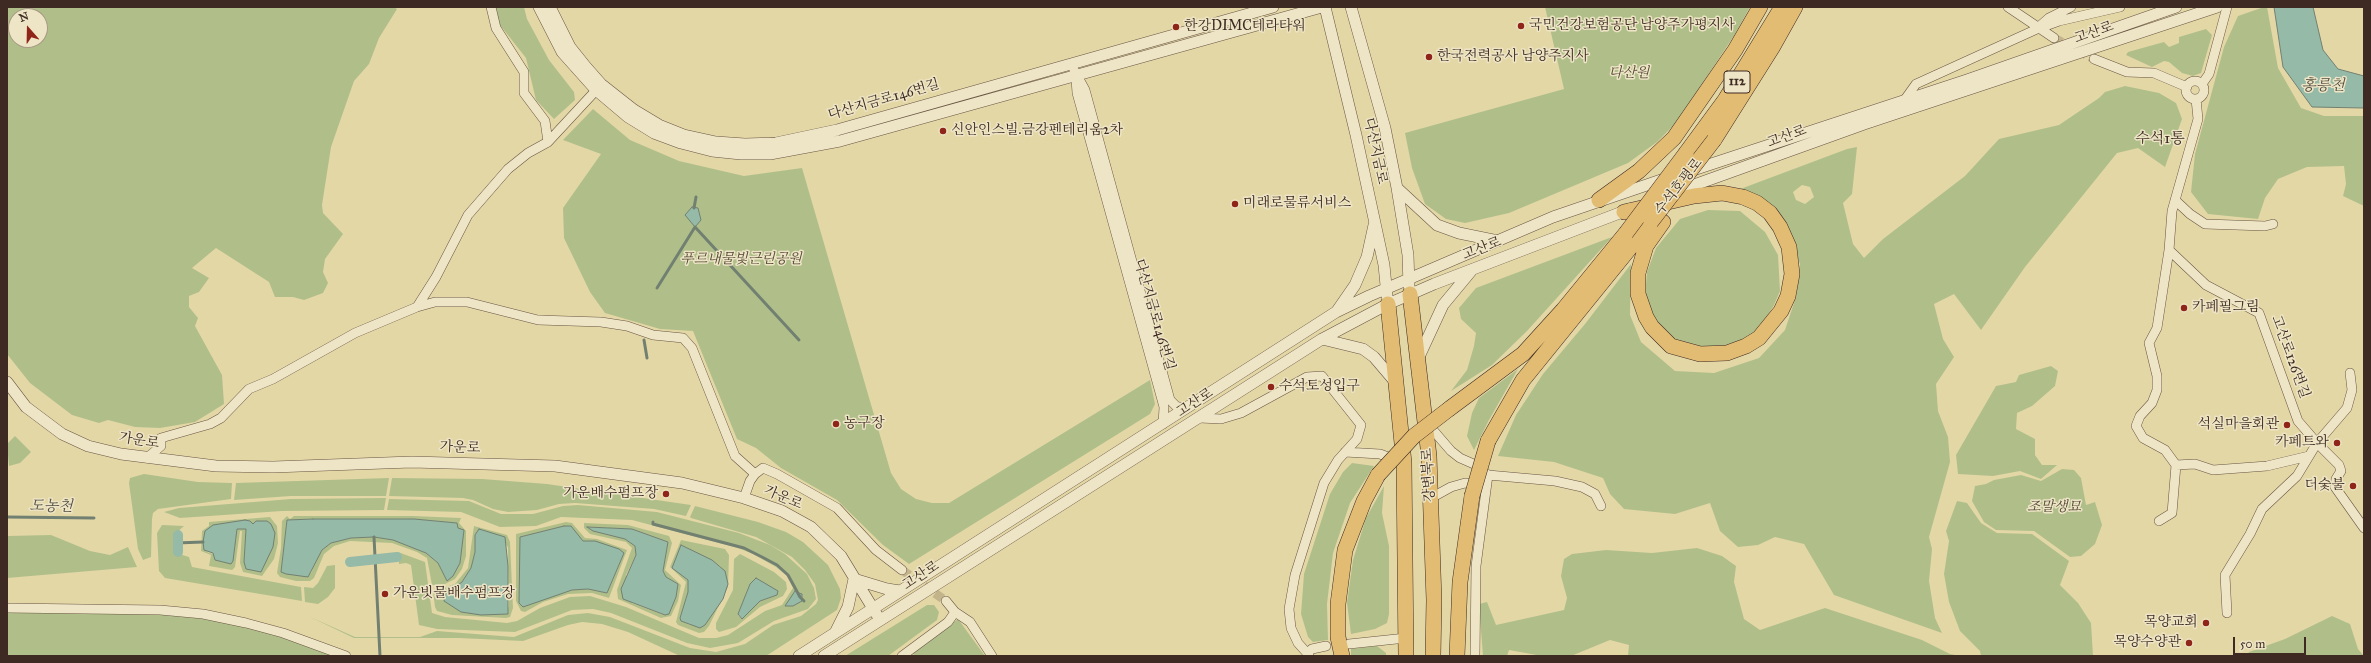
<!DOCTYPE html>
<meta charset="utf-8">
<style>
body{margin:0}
#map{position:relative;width:2371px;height:663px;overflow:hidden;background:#e4d7a6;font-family:"IM FELL Great Primer",serif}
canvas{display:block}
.frame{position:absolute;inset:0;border:8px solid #3e2a22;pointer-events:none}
.north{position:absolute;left:8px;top:8px;width:40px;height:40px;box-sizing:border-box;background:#ede5c5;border:1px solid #a79a84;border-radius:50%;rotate:340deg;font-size:11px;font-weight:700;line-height:16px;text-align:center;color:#3e2a22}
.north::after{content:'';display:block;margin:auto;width:14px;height:18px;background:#8f2418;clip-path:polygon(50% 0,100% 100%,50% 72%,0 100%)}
.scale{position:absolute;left:2233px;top:637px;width:73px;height:18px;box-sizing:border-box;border:2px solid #3e2a22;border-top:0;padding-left:5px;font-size:12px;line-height:14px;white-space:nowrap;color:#3e2a22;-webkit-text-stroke:3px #ede5c5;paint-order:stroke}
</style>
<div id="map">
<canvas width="2371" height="663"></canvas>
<div class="frame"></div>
<div class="north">N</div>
<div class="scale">50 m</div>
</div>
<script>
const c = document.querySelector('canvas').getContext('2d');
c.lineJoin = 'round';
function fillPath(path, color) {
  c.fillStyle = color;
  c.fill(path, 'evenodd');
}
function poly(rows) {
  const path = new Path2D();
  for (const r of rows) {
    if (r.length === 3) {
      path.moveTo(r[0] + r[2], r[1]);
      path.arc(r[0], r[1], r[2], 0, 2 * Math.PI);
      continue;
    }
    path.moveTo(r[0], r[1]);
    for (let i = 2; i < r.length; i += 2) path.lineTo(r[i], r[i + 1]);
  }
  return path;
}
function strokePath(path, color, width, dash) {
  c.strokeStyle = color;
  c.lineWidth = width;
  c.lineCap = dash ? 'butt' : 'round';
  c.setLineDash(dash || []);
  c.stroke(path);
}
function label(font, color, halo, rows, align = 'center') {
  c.font = font + ' "IM FELL Great Primer","Noto Serif KR",serif';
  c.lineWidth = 3;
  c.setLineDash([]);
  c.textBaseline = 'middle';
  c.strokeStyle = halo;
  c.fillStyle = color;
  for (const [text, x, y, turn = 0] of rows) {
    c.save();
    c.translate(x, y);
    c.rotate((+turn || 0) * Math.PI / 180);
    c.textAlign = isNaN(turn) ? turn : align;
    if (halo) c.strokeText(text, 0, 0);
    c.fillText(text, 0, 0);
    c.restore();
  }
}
fillPath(poly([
 [7,7,394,7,397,9,379,38,369,64,354,81,331,147,322,205,323,213,343,234,325,259,323,272,328,283,323,293,304,300,293,297,275,297,269,282,216,248,192,268,209,278,199,292,189,296,189,307,198,318,195,326,222,375,224,404,195,422,160,428,135,427,108,420,99,423,72,415,30,383,7,354],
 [16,16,40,16,40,40,16,40],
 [495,7,524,7,527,19,549,60,574,92,575,100,554,119,536,100,526,58,500,25],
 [1545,7,1750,7,1735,34,1677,122,1657,142,1628,163,1509,213,1465,223,1446,219,1425,204,1412,168,1405,133,1564,89],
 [2264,7,2267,7,2278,68,2301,108,2324,116,2364,116,2364,206,2343,196,2346,184,2344,166,2307,167,2278,179,2265,198,2258,219,2208,214,2191,192,2195,154,2224,47,2238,16],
 [2206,29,2212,35,2201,73,2193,76,2182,73,2169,62,2164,61,2152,67,2126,55,2128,52,2164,42,2169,47,2179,43,2179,37],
 [2125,86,2159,93,2176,103,2182,119,2165,167,2138,148,2117,153,2025,267,1981,330,1954,294,1934,304,1943,339,1954,357,1936,384,1938,411,1948,437,1950,462,1929,537,1932,549,1929,581,1935,618,1942,633,1834,595,1804,544,1775,537,1758,545,1738,547,1720,531,1710,503,1675,514,1624,509,1610,494,1603,478,1554,462,1498,456,1516,415,1543,374,1585,324,1631,264,1630,315,1641,342,1675,371,1714,373,1759,358,1785,330,1796,297,1800,264,1791,238,1735,191,1847,149,1857,147,1852,194,1843,203,1853,244,1864,258,1883,239,1965,176,1999,139,2059,125,2099,98,2105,92],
 [1802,185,1810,187,1814,197,1805,204,1796,200,1793,192],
 [593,109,630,140,679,161,744,176,802,168,891,473,901,489,916,499,932,503,949,503,1150,380,1155,404,1150,414,909,564,883,545,837,500,781,468,756,448,737,439,693,331,660,329,605,313,590,292,564,238,563,208,601,154,563,140],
 [1708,210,1740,211,1765,232,1778,255,1780,291,1774,305,1760,328,1742,343,1715,353,1666,337,1651,314,1645,296,1647,272,1656,248,1680,219],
 [1612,237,1527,331,1492,365,1451,391,1467,370,1474,346,1476,333,1461,319,1459,308,1476,288],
 [2051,366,2058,371,2055,386,2032,406,2017,413,2016,429,2035,439,2035,455,2042,465,2057,465,2041,479,2020,471,1993,476,1958,474,1956,455,1996,386,2016,382,2019,375],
 [1518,369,1489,420,1474,450,1467,436,1472,413,1479,398],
 [15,436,31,452,20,463,9,466,7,444],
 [1352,463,1374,466,1350,503,1333,553,1327,604,1328,640,1313,642,1308,637,1301,614,1304,574,1330,494,1343,472],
 [2062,469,2074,470,2081,478,2086,505,2095,502,2102,525,2095,544,2081,556,2070,557,2034,531,1996,530,1984,522,1972,501,1975,486,1986,484,1994,480,2021,475,2041,481],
 [144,474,198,482,232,483,231,499,158,509,153,513,152,519,151,557,143,560,138,549,129,483,130,478],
 [389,478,386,496,291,496,234,500,236,483],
 [392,478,482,479,547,484,691,505,686,516,654,509,575,503,559,504,537,510,508,512,493,509,473,500,463,498,389,496],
 [1384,486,1382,513,1389,546,1389,614,1387,623,1375,629,1351,634,1347,603,1353,560,1366,518],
 [386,498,384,510,282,511,180,518,164,512,179,508,291,499],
 [389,499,469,501,501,514,533,514,563,506,578,505,657,512,739,533,770,545,785,554,807,574,814,588,816,599,808,609,774,621,738,643,710,648,687,643,611,613,593,609,572,610,515,632,437,629,419,625,411,565,406,563,399,564,398,552,425,562,432,613,445,617,507,623,517,621,540,608,570,597,590,596,626,607,699,638,716,638,728,635,765,611,782,605,793,588,787,576,776,567,753,554,738,548,632,520,561,517,536,526,500,527,461,512,387,510],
 [795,591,800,592,803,598,793,606,788,605],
 [1957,501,1967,503,1981,523,1997,533,2032,534,2069,561,2060,585,2078,603,2091,623,2093,656,1981,656,1980,651,1960,631,1949,602,1944,574,1949,541,1946,531],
 [695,506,758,522,786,532,803,542,828,565,840,589,841,598,837,610,766,656,680,656,628,632,602,624,582,622,568,625,523,641,459,638,354,638,308,616,355,637,420,637,437,631,514,637,568,615,588,613,610,617,690,648,716,652,745,644,773,625,801,616,816,604,818,600,815,584,805,570,792,557,756,537,691,518,690,517],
 [287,516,290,519,294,516,413,516,461,518,459,523,466,531,466,556,462,569,455,579,445,584,432,585,427,558,417,552,392,543,350,541,334,546,324,554,314,578,310,581,296,581,280,577,277,573,281,548,282,521],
 [313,519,414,519,456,523,458,528,464,530,460,563,447,580,438,563,426,553,393,540,374,537,351,538,331,543,322,550,316,559,311,573,281,571,287,520],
 [270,517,277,526,278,543,274,559,262,576,243,572,240,563,242,531,240,531,235,567,232,570,209,566,211,555,201,551,202,531,209,526,209,522],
 [253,524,244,562,246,529,237,529,233,561,207,552,205,532,210,529],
 [566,522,572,523,585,538,597,539,627,550,609,598,592,593,568,594,543,602,525,612,521,611,516,601,516,534],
 [564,526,583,541,624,553,607,593,588,589,572,590,543,599,520,537],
 [584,523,628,525,669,536,672,543,665,570,681,585,678,601,671,616,661,618,618,599,617,590,632,548,626,542,590,534,584,528],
 [588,527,632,529,668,542,663,571,666,577,678,584,677,588,676,597,664,615,632,603,626,575,636,555,635,546,625,539],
 [162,525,184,526,176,533,176,553,189,557,192,567,301,587,302,601,165,578,159,571,157,533],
 [474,526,507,535,510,542,513,608,510,617,506,618,452,615,437,611,435,607,433,591,455,584,468,568],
 [479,530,494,534,508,547,509,605,507,614,445,594,462,582,471,568,475,552,475,535],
 [51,535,90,551,110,555,128,547,137,567,7,578,7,536],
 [681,540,725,549,729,555,728,587,709,626,704,632,699,633,678,625,676,622,686,582,670,567],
 [681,545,720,566,728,584,716,610,690,625,680,618,688,592,688,580,680,572],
 [1697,548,1722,556,1736,566,1734,582,1744,619,1760,630,1825,608,1922,640,1950,654,1961,656,1628,656,1629,645,1610,640,1571,656,1542,656,1509,650,1507,656,1483,656,1479,604,1487,602,1496,625,1564,610,1567,598,1561,576,1564,559,1572,554,1606,550,1652,553],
 [740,554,774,572,786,582,787,589,783,596,760,607,736,627,719,632,716,629,716,623,733,590,734,559],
 [750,584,777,595,760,601,742,619,738,615],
 [335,565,335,588,328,597,318,604,305,602,304,587,313,588,318,583,327,566],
 [927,605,934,605,939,612,937,620,888,656,845,656],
 [7,611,185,614,233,622,291,639,332,656,7,656],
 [2332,616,2350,624,2358,649,2364,656,2246,656,2249,652,2285,639],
 [958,619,985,656,914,656,913,652],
 [1377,646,1386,653,1386,656,1351,656,1351,649]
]), '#b0bf8a');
const water = poly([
 [2274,7,2313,7,2323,50,2338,69,2364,76,2364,108,2312,107,2283,67,2274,7],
 [692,207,698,208,701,220,695,227,685,215,692,207],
 [313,519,414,519,457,523,458,528,464,530,460,563,453,576,447,581,438,563,426,553,393,540,374,537,351,538,331,543,322,550,308,577,286,574,281,572,287,520,313,519],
 [245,520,250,521,253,524,256,521,267,521,271,524,275,533,273,547,261,572,246,569,244,562,246,529,237,529,233,561,231,564,215,560,213,553,204,550,203,542,205,531,213,525,245,520],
 [564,526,571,526,583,541,595,541,619,549,624,553,607,593,588,589,572,590,523,607,519,603,520,537,564,526],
 [587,527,632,529,668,542,663,571,666,577,678,584,676,597,669,614,665,615,623,599,621,589,636,555,635,546,625,539,593,531,587,527],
 [479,529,505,537,508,566,508,614,481,615,461,612,444,601,445,594,462,582,471,568,475,552,475,535,479,529],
 [681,545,712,560,725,571,728,584,723,599,705,625,700,628,681,621,680,618,688,592,688,580,672,568,681,545],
 [756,578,778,591,777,595,760,601,742,619,738,614,750,584,756,578],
 [795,591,802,594,802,601,793,606,785,606,795,591]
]);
fillPath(water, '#95baa7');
strokePath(water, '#728072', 1);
strokePath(poly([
 [694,208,696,197],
 [657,288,695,227,799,340],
 [644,340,647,358],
 [7,517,94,518],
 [653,522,653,524,744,548,762,557,777,565,788,575,800,597,804,601],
 [374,537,380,656],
 [176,543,203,542]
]), '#728072', 3);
strokePath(poly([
 [178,552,178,535],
 [350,562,397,557]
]), '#95baa7', 10);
strokePath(poly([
 [2054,38,2094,59],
 [902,570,946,601]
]), '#c3b48c', 9, [9, 4.5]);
const minor = poly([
 [2008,7,2054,38],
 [2041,25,2049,18,2071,7],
 [2094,59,2127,72,2154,73,2187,87],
 [1074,70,1085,90,1170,400,1176,406,1185,409],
 [1076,79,1077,93,1164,407,1163,424],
 [2195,90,9],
 [2202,84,2209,74,2227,7],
 [1906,98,1916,84,2037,29,2059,21,2120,7],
 [2196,99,2198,119,2172,211,2169,250,2206,285,2259,313,2298,421,2317,443,2297,476,2262,509,2250,534,2225,575,2227,613],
 [548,142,600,86],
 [2175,200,2190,214,2205,224,2265,226,2273,224],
 [2169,250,2157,328,2149,343,2157,376,2157,390,2152,403,2140,416,2136,426,2143,438,2165,450,2176,465,2195,464,2213,470,2267,466,2309,456],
 [417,307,436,277,468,215,508,169,528,153,548,142,545,121,524,93,524,72,496,28,491,7],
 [2350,373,2352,390,2347,408,2317,443,2339,465,2341,471,2336,479,2335,487,2364,528],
 [1200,418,1221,419,1241,413,1307,377,1322,376,1361,425,1357,439,1338,460,1324,483,1295,575,1289,609,1291,628,1298,643,1307,653],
 [1426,422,1451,451,1460,458,1476,465,1488,475,1555,481,1582,487,1595,494,1601,506],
 [1345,452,1380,454,1396,460],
 [147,458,161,446,161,438,210,424,221,418,249,389,273,379,355,333,417,307,435,302,467,302,538,320,601,322,627,326,653,335,683,338,692,348,735,456,755,474],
 [744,498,750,481,755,474,763,468,777,474,837,508,876,550,902,570],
 [1431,498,1451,487,1465,483,1480,484],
 [2159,521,2172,513,2176,465],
 [946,601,955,612,970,622,992,656],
 [7,608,160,610,203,614,246,623,283,633,346,656],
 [1349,644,1406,638],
 [902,656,948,622,955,612],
 [1309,656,1307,653,1312,649,1326,646],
 [1475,656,1476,566,1488,475]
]);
const tertiary = poly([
 [539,7,562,52,596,90,628,117,654,133,681,143,712,151,741,154,770,154,840,141,1322,7],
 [550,7,570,47,586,67,601,84,634,110,659,125,684,135,716,142,745,144,776,143,837,130,1273,7],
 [1325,7,1356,135,1384,265,1387,296],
 [1351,7,1385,128,1397,188,1408,255,1409,286],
 [1690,171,1967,80,2176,7],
 [1397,188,1437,225,1459,233,1498,241],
 [1672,193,1864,124,2217,7],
 [1337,311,1355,285,1367,257,1374,225],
 [1322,339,1363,349,1374,357,1397,384],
 [1418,359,1443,305,1472,270],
 [7,382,26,407,62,434,88,446,121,454,216,466,273,467,412,462,555,466,682,483,744,498,782,511,811,527,841,556,877,615],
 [854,579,887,589,900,591],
 [836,631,848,607,854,579],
 [799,656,1336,312,1369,296,1553,217,1670,177],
 [824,656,1322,339,1388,304,1434,284,1630,209]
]);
const trunk = poly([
 [1714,140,1772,48,1795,7],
 [1686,153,1725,100,1782,7],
 [1599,200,1639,171,1674,138,1735,50,1760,7],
 [1624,212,1694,196,1722,193,1743,197,1757,203,1770,213,1780,227,1789,247,1792,274,1788,296,1781,311,1759,338,1746,346,1727,353,1700,354,1671,346,1652,327,1646,317,1638,294,1638,273,1646,246,1663,222],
 [1410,294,1429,456,1434,600,1433,656],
 [1388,304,1404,463,1406,656],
 [1449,409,1523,354,1563,310,1626,233],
 [1488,441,1523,380,1651,222],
 [1342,656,1338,637,1338,604,1345,550,1364,501,1378,475],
 [1457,656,1460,582,1472,496]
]);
strokePath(minor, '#685543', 10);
strokePath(tertiary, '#685543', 12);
strokePath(trunk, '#3e2a22', 16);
strokePath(minor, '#ede5c5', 9);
strokePath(tertiary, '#ede5c5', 11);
strokePath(trunk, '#e2bc73', 15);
const trunkBridge = poly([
 [1651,222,1714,140],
 [1626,233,1686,153],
 [1378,475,1414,436,1449,409],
 [1472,496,1488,441]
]);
strokePath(trunkBridge, '#3e2a22', 16, []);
strokePath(trunkBridge, '#e2bc73', 15);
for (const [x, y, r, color] of [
 [1521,26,4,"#8f2418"],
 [1176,27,4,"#8f2418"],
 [1429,57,4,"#8f2418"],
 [943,131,4,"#8f2418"],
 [1235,204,4,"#8f2418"],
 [2184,308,4,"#8f2418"],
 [1271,387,4,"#8f2418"],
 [836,424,4,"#8f2418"],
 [2287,425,4,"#8f2418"],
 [2337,443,4,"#8f2418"],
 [2353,486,4,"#8f2418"],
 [666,494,4,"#8f2418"],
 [385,594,4,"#8f2418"],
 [2206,623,4,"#8f2418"],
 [2189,643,4,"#8f2418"]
]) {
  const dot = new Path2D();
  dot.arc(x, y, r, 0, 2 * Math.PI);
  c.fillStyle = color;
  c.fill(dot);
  strokePath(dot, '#ede5c5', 1.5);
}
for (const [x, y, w] of [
 [1737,82,26]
]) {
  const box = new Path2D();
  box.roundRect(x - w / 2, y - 11, w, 22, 3);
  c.fillStyle = '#ede5c5';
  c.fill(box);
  strokePath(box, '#3e2a22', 1);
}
label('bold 13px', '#3e2a22', null, [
 ["112",1737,82]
]);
label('14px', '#3e2a22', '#ede5c5', [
 ["국민건강보험공단 남양주가평지사",1529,26],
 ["한강DIMC테라타워",1184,27],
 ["한국전력공사 남양주지사",1437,57],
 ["신안인스빌.금강펜테리움2차",951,131],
 ["미래로물류서비스",1243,204],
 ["카페필그림",2192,308],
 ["수석토성입구",1279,387],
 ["농구장",844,424],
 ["석실마을회관",2279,425,"right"],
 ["카페트와",2329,443,"right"],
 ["더숯불",2345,486,"right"],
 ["가운배수펌프장",658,494,"right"],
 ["가운빗물배수펌프장",393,594],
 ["목양교회",2198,623,"right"],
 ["목양수양관",2181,643,"right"]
], 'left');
label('14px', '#3e2a22', '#ede5c5', [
 ["고산로",2094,33,-19],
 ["다산지금로146번길",884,100,-16],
 ["고산로",1787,137,-20],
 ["다산지금로",1375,151,78],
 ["수석호평로",1679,187,-52],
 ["고산로",1482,249,-21],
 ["다산지금로146번길",1154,315,74],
 ["고산로126번길",2290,357,70],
 ["고산로",1195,403,-33],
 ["가운로",139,441,9],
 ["가운로",460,448,2],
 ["강변북로",1429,475,-93],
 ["가운로",783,498,23],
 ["고산로",921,576,-33]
]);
label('italic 14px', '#554837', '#ede5c5', [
 ["다산원",1629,74],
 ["푸르내물빛근린공원",741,260],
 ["조말생묘",2054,508]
]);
label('italic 15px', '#544e43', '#ede5c5', [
 ["홍릉천",2323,86],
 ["도농천",51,507,1]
]);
label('15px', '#3e2a22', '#ede5c5', [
 ["수석1통",2160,139]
]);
</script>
